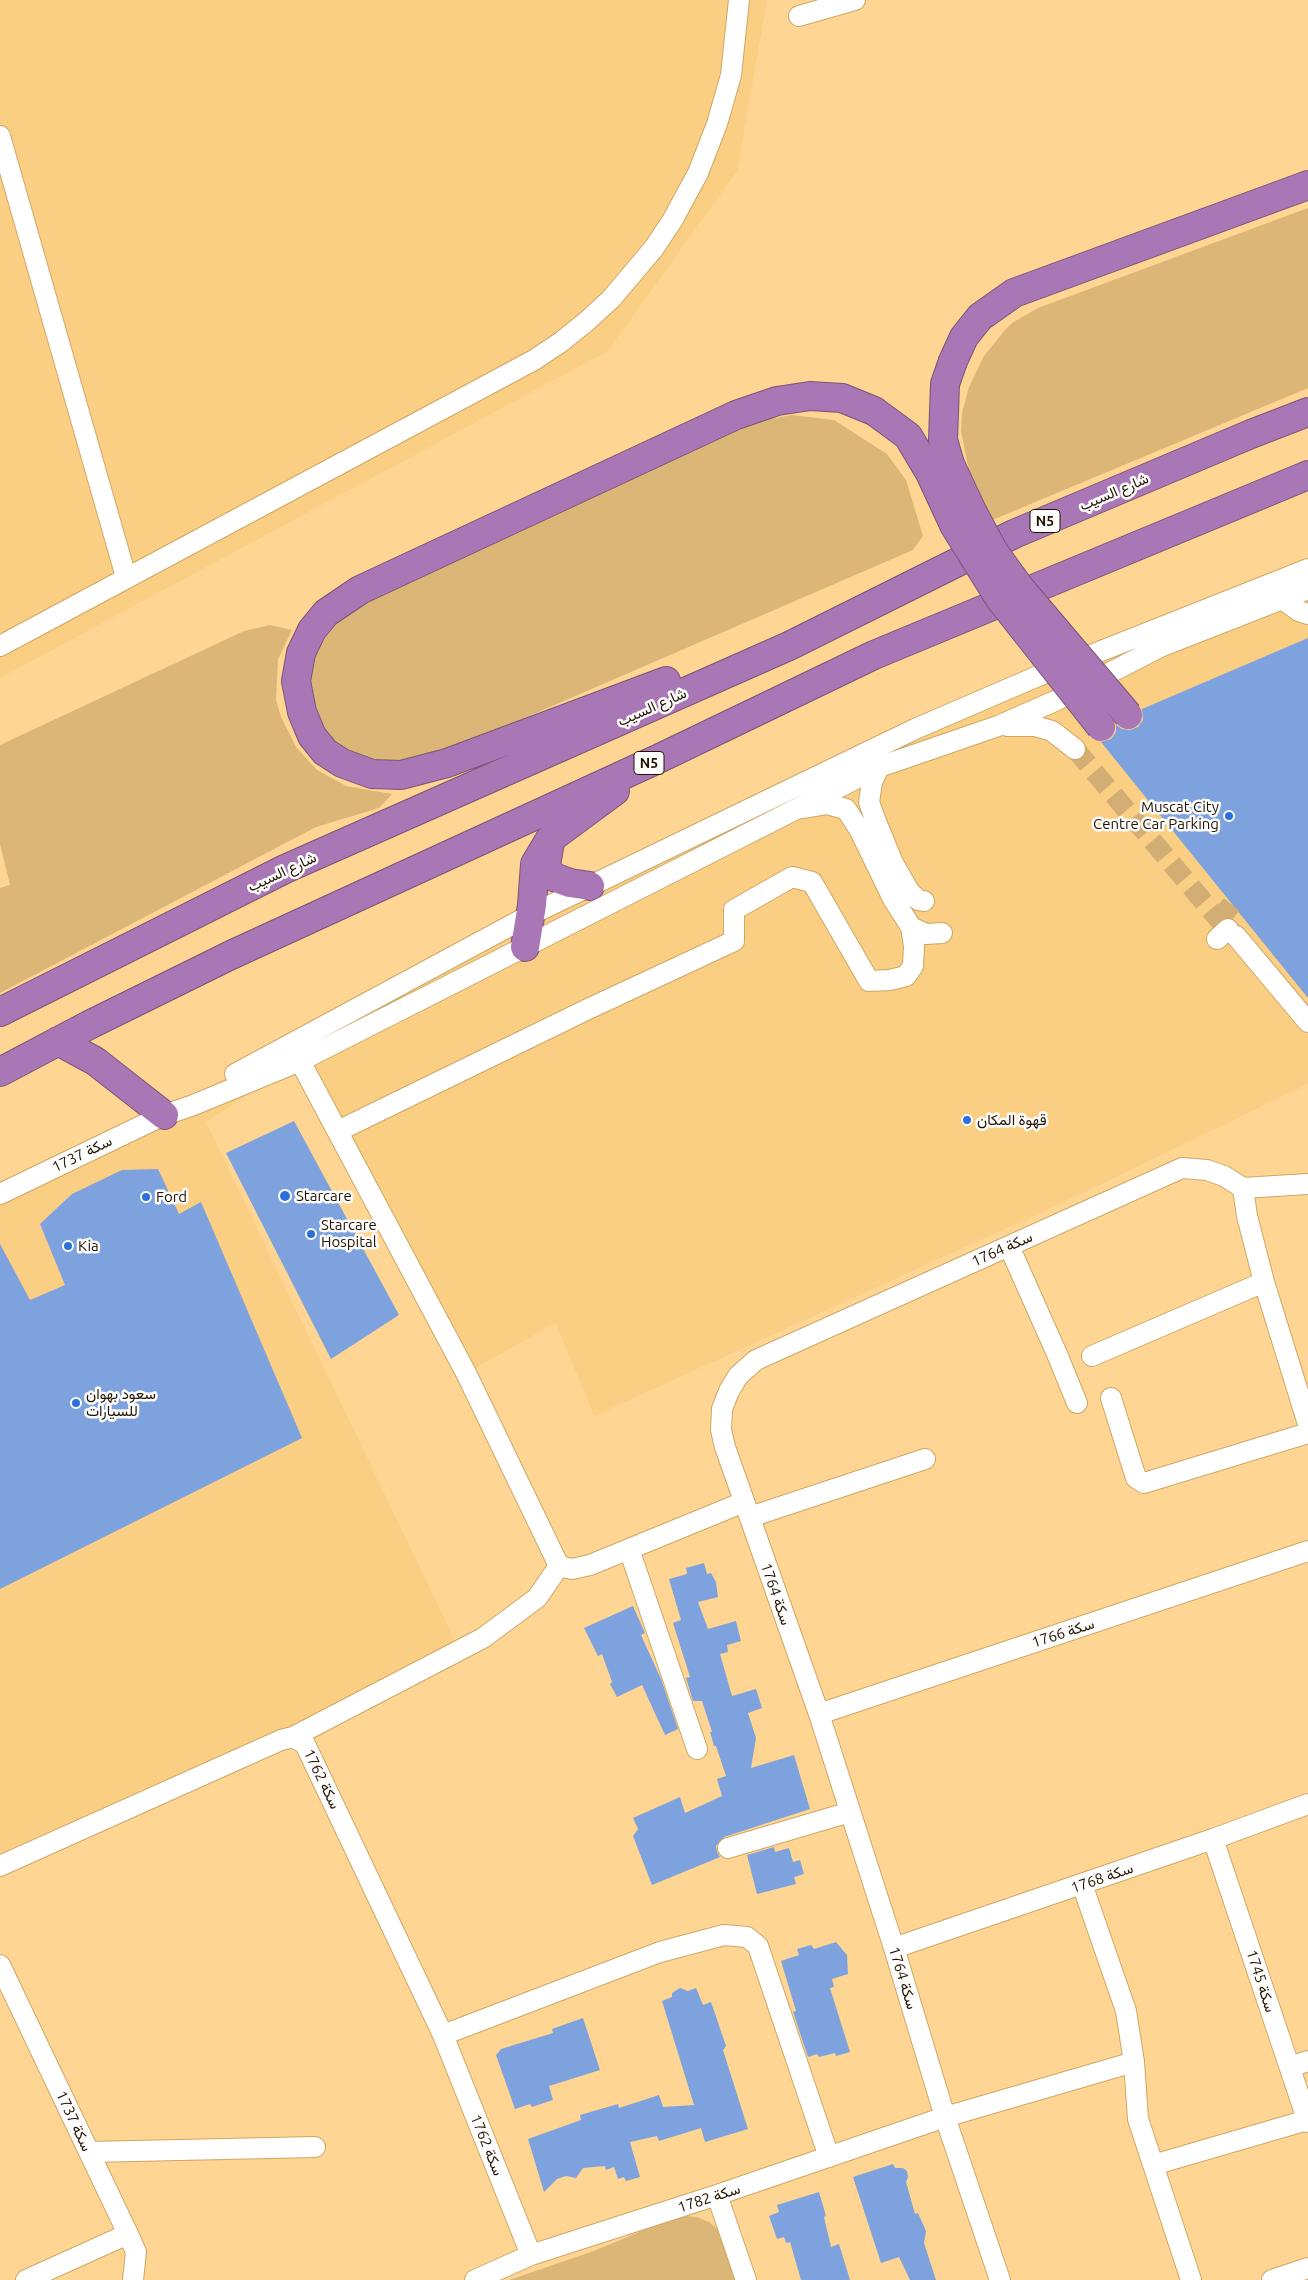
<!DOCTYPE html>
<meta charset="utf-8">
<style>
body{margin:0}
canvas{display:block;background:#fed592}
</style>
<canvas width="1308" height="2280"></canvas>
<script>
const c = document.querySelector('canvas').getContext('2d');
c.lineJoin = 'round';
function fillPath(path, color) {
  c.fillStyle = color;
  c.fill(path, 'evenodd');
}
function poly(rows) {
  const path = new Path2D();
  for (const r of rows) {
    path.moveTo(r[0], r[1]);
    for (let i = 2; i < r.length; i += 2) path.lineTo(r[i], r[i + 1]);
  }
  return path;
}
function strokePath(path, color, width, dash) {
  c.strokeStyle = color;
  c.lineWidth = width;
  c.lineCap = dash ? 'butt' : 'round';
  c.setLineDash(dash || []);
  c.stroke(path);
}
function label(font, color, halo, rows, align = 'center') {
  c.font = font + ' Ubuntu,Vazirmatn,sans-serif';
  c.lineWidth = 5;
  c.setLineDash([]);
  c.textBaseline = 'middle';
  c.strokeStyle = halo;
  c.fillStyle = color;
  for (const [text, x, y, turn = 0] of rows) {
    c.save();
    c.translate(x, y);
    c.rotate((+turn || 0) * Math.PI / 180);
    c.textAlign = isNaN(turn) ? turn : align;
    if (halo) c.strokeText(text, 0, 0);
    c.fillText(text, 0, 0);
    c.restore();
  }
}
fillPath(poly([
 [0,0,767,0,737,171,608,351,0,678],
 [1308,569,1308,1084,1066,1201,594,1416,556,1323,466,1373,300,1061,206,1122,457,1645,293,1737,0,1866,0,1194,164,1115,192,1095,741,814]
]), '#face83');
fillPath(poly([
 [1308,208,1308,388,990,521,971,480,961,431,962,413,969,387,984,356,1005,330,1012,323,1038,308],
 [792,415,834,420,887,454,906,480,923,536,913,550,462,745,419,758,394,762,377,761,347,751,334,743,322,730,309,697,309,679,313,662,326,636,341,619,366,600,748,423],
 [270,625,292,630,278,659,276,700,281,717,296,747,317,770,346,786,392,794,379,808,316,827,0,993,0,888,10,885,0,844,0,745,244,631],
 [684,2216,697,2217,709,2222,720,2231,739,2280,509,2280,594,2251,670,2219]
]), '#dcb676');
fillPath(poly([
 [1308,638,1308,998,1101,742,1111,739,1116,732,1116,725,1122,729,1130,730,1138,727,1143,720,1142,709],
 [294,1121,399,1315,331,1359,226,1153],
 [158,1169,179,1214,201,1202,302,1438,0,1589,0,1244,30,1300,65,1285,40,1224,72,1194,122,1170],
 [704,1563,707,1574,711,1573,716,1582,718,1597,698,1602,708,1629,736,1621,741,1641,727,1645,728,1652,720,1654,732,1696,756,1689,762,1708,748,1713,756,1738,751,1768,794,1755,810,1809,724,1837,716,1846,717,1852,720,1857,652,1885,633,1836,638,1829,633,1818,680,1797,685,1813,722,1796,717,1779,726,1776,716,1746,714,1746,710,1732,712,1732,702,1701,693,1701,686,1678,690,1677,673,1623,681,1620,669,1579,687,1574,686,1568],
 [633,1606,645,1633,641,1635,661,1679,678,1729,665,1735,642,1685,617,1697,610,1684,612,1682,602,1654,598,1656,584,1628],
 [774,1847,775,1852,789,1848,793,1862,800,1860,804,1874,794,1877,796,1884,757,1894,747,1855],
 [836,1942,847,1955,848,1974,832,1979,834,1987,830,1988,850,2052,836,2056,835,2053,819,2057,817,2054,808,2057,793,2012,796,2011,781,1961,799,1955,797,1949,811,1945,814,1949],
 [680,1988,688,1991,696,1988,703,2005,711,2002,726,2046,723,2050,748,2129,705,2142,701,2128,659,2141,657,2136,630,2142,640,2177,626,2181,624,2177,618,2179,614,2167,606,2170,605,2166,583,2168,576,2178,566,2176,557,2179,544,2192,528,2139,581,2120,580,2115,618,2104,619,2108,659,2095,663,2107,694,2105,662,2001,672,1997,672,1993],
 [583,2018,600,2070,549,2086,553,2100,532,2107,530,2104,515,2109,496,2055,501,2049,553,2033,552,2029],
 [893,2164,895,2168,903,2168,907,2171,908,2177,906,2182,915,2214,918,2213,926,2231,924,2243,936,2280,910,2280,899,2257,881,2263,853,2177],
 [819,2192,826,2216,824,2217,831,2247,839,2244,850,2280,801,2280,790,2242,786,2243,784,2237,777,2239,769,2216,779,2212,777,2205]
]), '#7ea2dd');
strokePath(poly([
 [1075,749,1219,920,1236,936],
 [1219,920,1232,904]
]), '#d2ae75', 20, [20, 10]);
const minor = poly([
 [799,16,855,0],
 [0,136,126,577],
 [1282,599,1299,611,1308,614],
 [0,646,534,360,561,342,587,321,611,299,654,248,672,221,698,173,717,124,731,75,739,0],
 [1007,726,1035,726,1052,731,1075,749],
 [879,767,872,782,869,802,875,819,893,863,909,891,918,900,924,901],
 [804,808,827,804,846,809,859,829,893,899,911,927,926,934,942,933],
 [1236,936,1308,1022],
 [1217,939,1228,929],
 [300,1061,466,1373,559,1566,572,1569,590,1565,744,1502],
 [235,1074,530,915,915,729,1038,676,1308,569],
 [338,1131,586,1010,734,941,734,910,792,877,812,882,869,981,890,980,906,976,913,966,914,946,911,927],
 [1243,1188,1308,1184],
 [0,1194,164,1115,191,1106,300,1061,879,767,998,726,1055,701,1160,647,1308,589],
 [1009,1246,1057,1354,1077,1403],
 [1092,1356,1264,1282],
 [1111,1398,1136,1478,1144,1483,1308,1433],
 [750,1517,925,1459],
 [629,1549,697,1749],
 [819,1714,1308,1551],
 [293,1737,483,1638,537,1598,559,1566],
 [1213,1839,1308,2122],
 [728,1848,850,1812],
 [0,1866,281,1740,293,1737,305,1744,443,2035,531,2255],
 [1082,1884,1126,2011,1134,2062,1138,2119,1191,2280],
 [894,1948,1213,1839,1308,1804],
 [0,1965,128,2234,136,2252,133,2280],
 [443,2035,660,1952,724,1935,747,1937,758,1946,829,2157],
 [1290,2067,1308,2061],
 [89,2152,315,2147],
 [1153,2165,1307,2120],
 [717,2195,746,2280],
 [26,2280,128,2234],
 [475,2280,531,2255,717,2195,945,2117,1134,2062],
 [1000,2280,945,2117,894,1948,819,1714,725,1447,721,1430,722,1409,729,1391,738,1376,756,1360,1182,1168,1207,1170,1224,1176,1243,1188,1247,1216,1264,1282,1308,1424],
 [1272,2280,1308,2268]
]);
const highway = poly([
 [953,361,964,337,980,317,1014,293,1308,185],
 [666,681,447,763,401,775,372,774,342,763,325,752,312,736,302,712,296,681,301,653,312,630,326,613,360,590,736,415,777,401,810,396,842,398,874,411],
 [550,842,546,865,551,876,570,883,590,886],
 [525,947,532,905,535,864,550,839,615,791],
 [0,1012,285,869,789,646,1014,534,1251,434,1308,412],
 [58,1041,95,1061,164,1115],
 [0,1072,89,1025,231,955,660,758,874,655,1308,475]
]);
strokePath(minor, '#cea765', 22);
strokePath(highway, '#7a5476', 30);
strokePath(minor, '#fff', 20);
strokePath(highway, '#a977b5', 28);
const highwayBridge = poly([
 [953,361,945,384,943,440,950,464,972,511,994,552,1021,589,1128,715],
 [874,411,908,436,930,473,954,525,1000,599,1101,727]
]);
strokePath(highwayBridge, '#7a5476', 30, []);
strokePath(highwayBridge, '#a977b5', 28);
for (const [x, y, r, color] of [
 [1229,816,5,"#2d70dd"],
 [967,1120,5,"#2d70dd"],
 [285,1196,6,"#2d70dd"],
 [146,1197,5,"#2d70dd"],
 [311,1234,5,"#2d70dd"],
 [68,1246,5,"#2d70dd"],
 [76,1403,5,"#2d70dd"]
]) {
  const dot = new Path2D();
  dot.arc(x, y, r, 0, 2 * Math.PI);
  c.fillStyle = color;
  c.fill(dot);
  strokePath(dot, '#fdfdfd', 2);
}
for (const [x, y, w] of [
 [1045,521,30],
 [649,763,30]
]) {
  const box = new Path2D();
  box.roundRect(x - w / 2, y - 11.5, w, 23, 4);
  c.fillStyle = '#fdfdfd';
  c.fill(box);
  strokePath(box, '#231400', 1);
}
label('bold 14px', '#231400', null, [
 ["N5",1045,521],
 ["N5",649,763]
]);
label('15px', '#231400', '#fdfdfd', [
 ["شارع السيب",1114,492,-23],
 ["شارع السيب",652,707,-24],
 ["شارع السيب",282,872,-25],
 ["سكة 1737",82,1154,-26],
 ["سكة 1764",1002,1249,-24],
 ["سكة 1764",776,1594,71],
 ["سكة 1766",1063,1633,-18],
 ["سكة 1762",322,1779,64],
 ["سكة 1768",1102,1878,-19],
 ["سكة 1764",903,1978,73],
 ["سكة 1745",1261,1981,72],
 ["سكة 1737",74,2121,65],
 ["سكة 1762",487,2145,68],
 ["سكة 1782",709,2198,-18]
]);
label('15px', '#231400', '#fdfdfd', [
 ["Muscat City",1219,807,"right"],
 ["Centre Car Parking",1219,824,"right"],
 ["قهوة المكان",977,1120],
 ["Starcare",296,1196],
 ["Ford",156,1197],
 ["Starcare",321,1225],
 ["Hospital",321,1242],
 ["Kia",78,1246],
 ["سعود بهوان",86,1394],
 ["للسيارات",86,1411]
], 'left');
</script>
